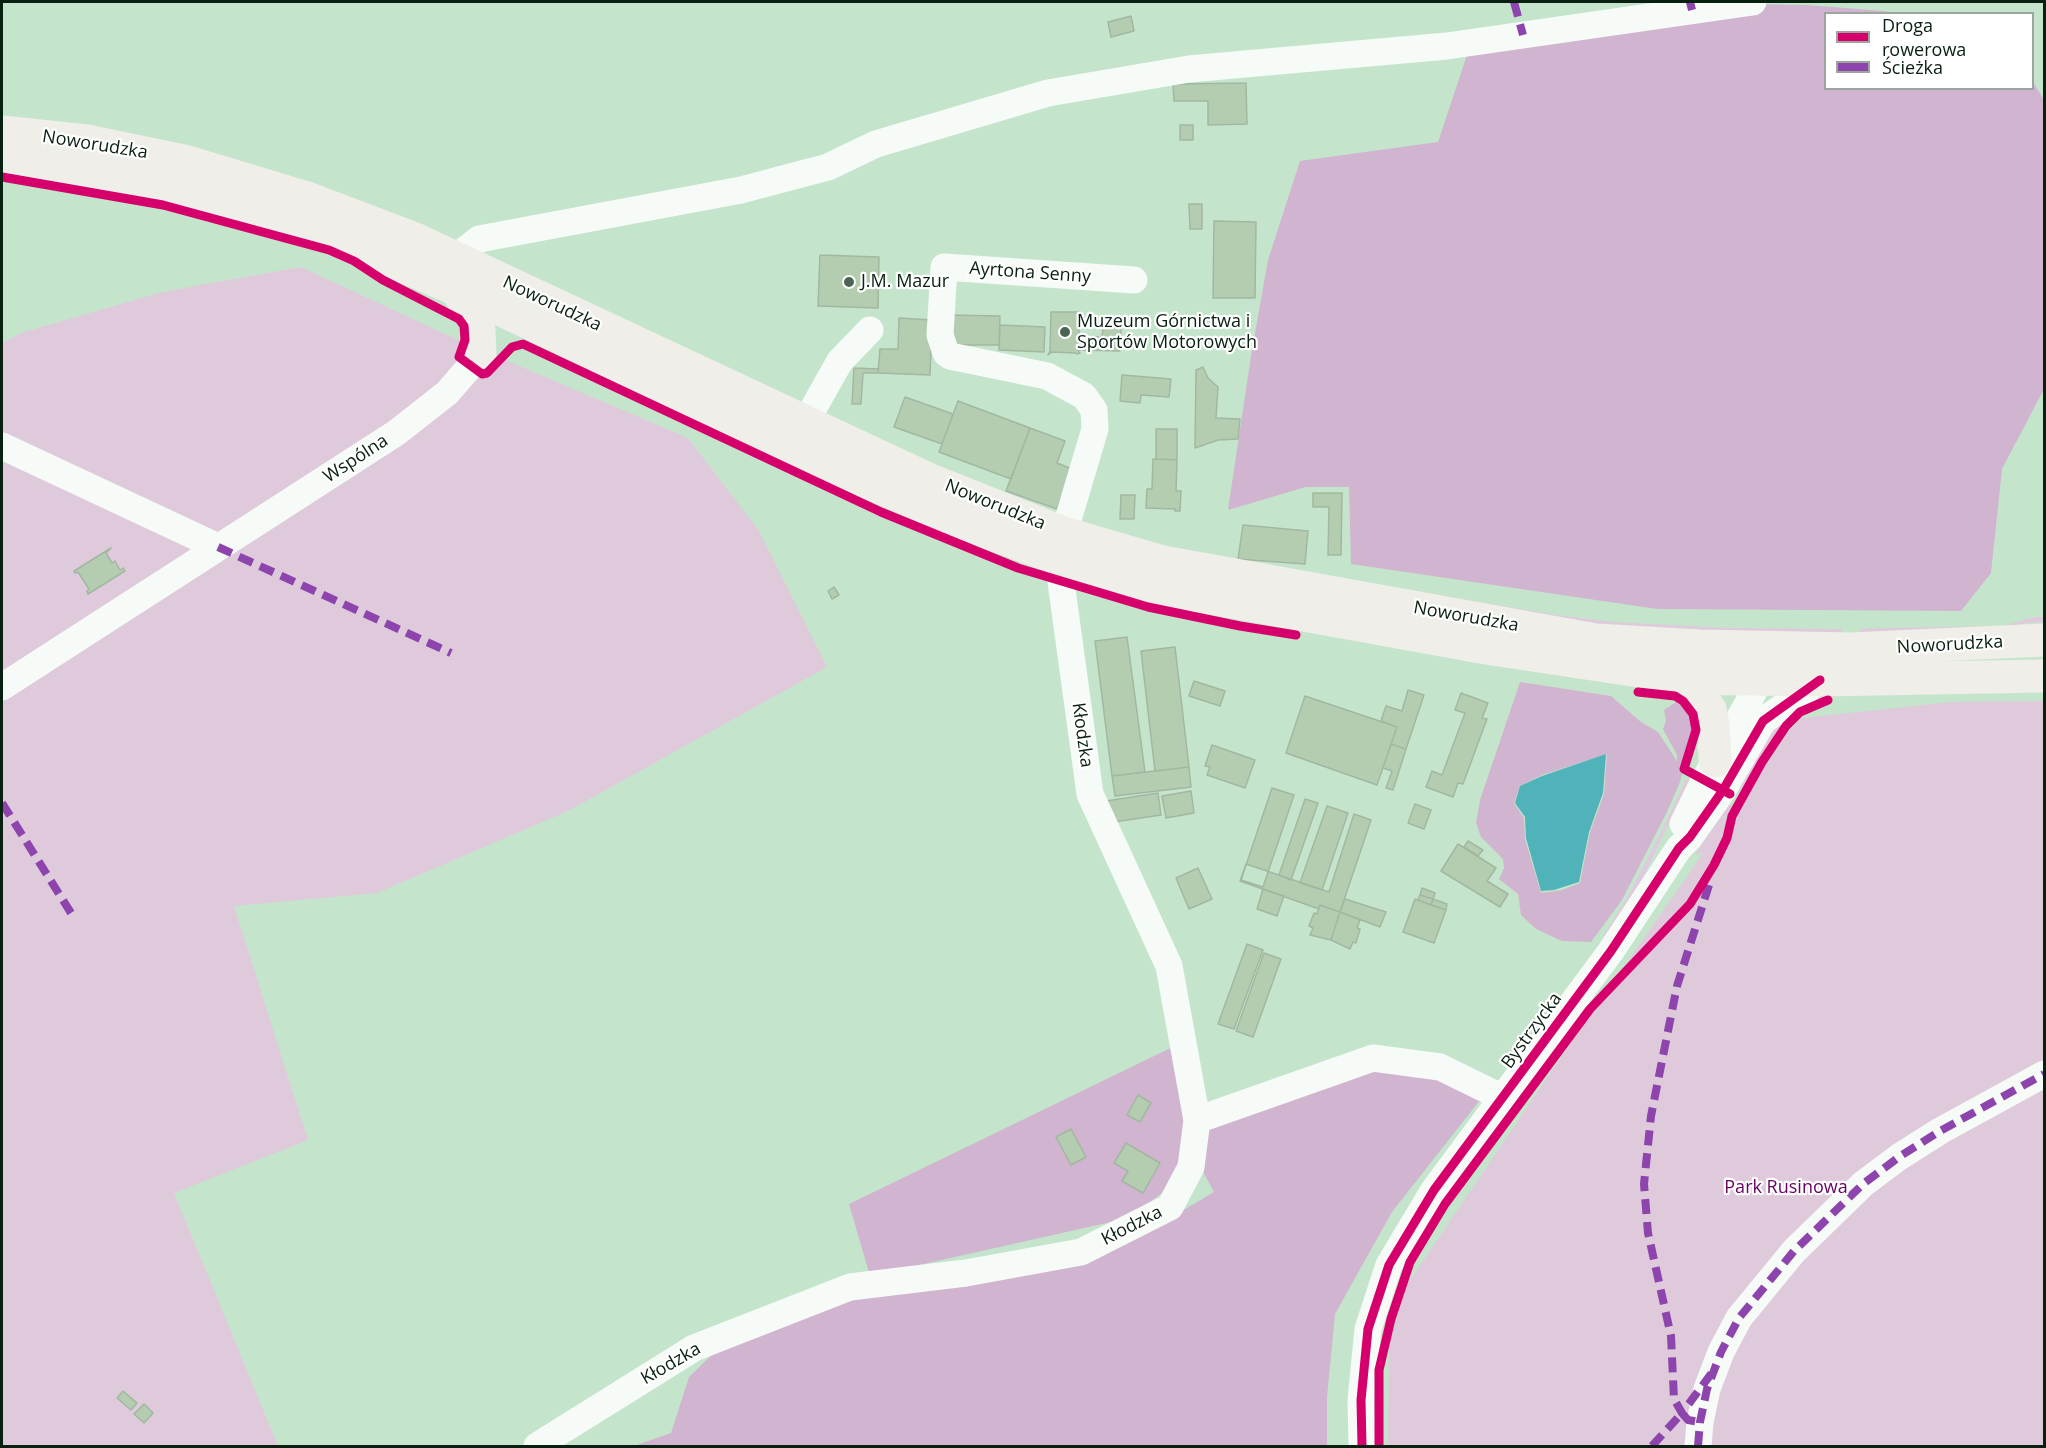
<!DOCTYPE html>
<meta charset="utf-8">
<style>
body{margin:0}
#map{position:relative;width:2046px;height:1448px;overflow:hidden;background:#c4e5cc;font-family:"Open Sans",sans-serif}
canvas{display:block}
.frame{position:absolute;inset:0;border:3px solid #082010;pointer-events:none}
.legend{position:absolute;left:1824px;top:12px;width:210px;height:78px;box-sizing:border-box;background:#fff;border:2px solid #9ca69f;margin:0;padding:8px 10px;list-style:none;font-size:18px;color:#082010}
.legend li{display:flex;align-items:center;gap:12px;height:30px}
.legend b{width:30px;border:2px solid #9ca69f}
</style>
<div id="map">
<canvas width="2046" height="1448"></canvas>
<div class="frame"></div>
<ul class="legend">
<li><b style="height:8px;background:#d6006c"></b>Droga rowerowa</li>
<li><b style="height:8px;background:#8e44ad"></b>Ścieżka</li>
</ul>
</div>
<script>
const c = document.querySelector('canvas').getContext('2d');
c.lineJoin = 'round';
function fillPath(path, color) {
  c.fillStyle = color;
  c.fill(path, 'evenodd');
}
function poly(rows) {
  const path = new Path2D();
  for (const r of rows) {
    path.moveTo(r[0], r[1]);
    for (let i = 2; i < r.length; i += 2) path.lineTo(r[i], r[i + 1]);
  }
  return path;
}
function strokePath(path, color, width, dash) {
  c.strokeStyle = color;
  c.lineWidth = width;
  c.lineCap = dash ? 'butt' : 'round';
  c.setLineDash(dash || []);
  c.stroke(path);
}
function label(font, color, halo, rows, align = 'center') {
  c.font = font + ' "Open Sans",sans-serif';
  c.lineWidth = 4.5;
  c.setLineDash([]);
  c.textBaseline = 'middle';
  c.strokeStyle = halo;
  c.fillStyle = color;
  for (const [text, x, y, turn = 0] of rows) {
    c.save();
    c.translate(x, y);
    c.rotate((+turn || 0) * Math.PI / 180);
    c.textAlign = isNaN(turn) ? turn : align;
    if (halo) c.strokeText(text, 0, 0);
    c.fillText(text, 0, 0);
    c.restore();
  }
}
fillPath(poly([
 [301,267,447,335,688,438,759,531,827,667,568,811,377,893,234,906,308,1140,174,1193,278,1446,2,1446,2,343,21,333,162,292],
 [1326,576,1556,615,1613,622,1728,628,1841,629,1842,634,1607,627],
 [2034,617,2044,617,2044,622,2026,623,1995,631,1860,632,1860,629,1883,628,2003,626],
 [1816,695,1836,696,1807,704,1784,721,1743,787,1738,789,1774,725],
 [2044,701,2044,1446,1388,1446,1389,1346,1406,1286,1566,1050,1704,852,1695,855,1728,801,1731,805,1731,808,1719,830,1787,733,1801,718,1950,702],
 [1686,779,1689,780,1647,870,1626,908,1605,937,1603,936,1626,900,1664,826]
]), '#dfcadc');
fillPath(poly([
 [1731,4,1807,5,1883,11,1893,13,1826,14,1826,88,2032,88,2033,82,2044,100,2044,389,2002,469,1991,573,1961,611,1657,609,1351,564,1349,487,1306,487,1228,510,1251,356,1268,260,1300,161,1438,142,1469,49],
 [1520,682,1611,696,1641,722,1658,732,1677,761,1677,755,1663,729,1666,721,1664,710,1676,702,1692,715,1695,730,1688,749,1680,782,1667,812,1622,900,1591,942,1562,941,1536,929,1521,915,1518,894,1499,879,1504,868,1503,859,1481,837,1476,823,1480,800],
 [1607,754,1604,794,1590,832,1580,883,1562,890,1541,893,1525,839,1524,818,1514,803,1520,786,1542,775],
 [1187,1040,1189,1139,1174,1184,1129,1218,870,1276,849,1204],
 [1370,1071,1438,1071,1484,1095,1392,1212,1335,1314,1327,1397,1327,1446,634,1446,671,1433,689,1377,723,1344,848,1298,1131,1241,1214,1192,1201,1168,1209,1128]
]), '#d1b4cf');
fillPath(poly([
 [1606,754,1603,793,1589,832,1579,882,1554,890,1541,891,1526,838,1525,817,1515,803,1520,786,1542,776]
]), '#51b3ba');
const building = poly([
 [1131,16,1134,31,1111,37,1108,22,1131,16],
 [1246,83,1247,124,1208,125,1208,101,1174,101,1173,84,1246,83],
 [1180,125,1193,125,1193,140,1180,140,1180,125],
 [1189,204,1202,204,1202,229,1190,229,1189,204],
 [1214,221,1256,222,1255,298,1213,298,1214,221],
 [820,255,879,257,878,308,818,306,820,255],
 [1051,312,1079,312,1079,318,1086,318,1086,325,1079,325,1079,337,1102,337,1103,327,1121,328,1120,351,1078,350,1080,353,1077,354,1076,353,1052,352,1048,355,1050,351,1051,312],
 [952,315,1000,316,999,345,956,345,951,339,952,315],
 [899,318,932,320,930,375,878,373,880,349,898,349,899,318],
 [1000,325,1045,327,1044,352,999,350,1000,325],
 [1203,367,1208,378,1218,387,1216,418,1240,419,1238,439,1218,440,1195,448,1196,370,1203,367],
 [854,368,878,369,878,373,863,373,861,404,852,404,854,368],
 [1122,375,1171,379,1169,397,1141,395,1140,403,1120,401,1122,375],
 [905,397,953,414,942,444,894,427,905,397],
 [958,401,1030,428,1011,479,939,452,958,401],
 [1030,428,1065,441,1057,463,1072,469,1057,509,1006,491,1030,428],
 [1156,429,1177,429,1177,460,1156,459,1156,429],
 [1153,459,1177,460,1176,491,1181,491,1180,511,1175,511,1175,509,1146,508,1147,489,1152,489,1153,459],
 [1313,493,1342,493,1341,555,1328,555,1329,507,1313,507,1313,493],
 [1121,495,1135,495,1134,519,1120,519,1121,495],
 [1243,525,1308,531,1305,564,1238,559,1243,525],
 [111,548,106,553,112,563,115,561,120,570,123,568,125,571,88,594,87,591,89,589,78,572,75,573,74,571,111,548],
 [834,587,839,595,832,599,828,591,834,587],
 [1127,637,1145,772,1112,776,1095,641,1127,637],
 [1175,647,1189,767,1155,771,1141,651,1175,647],
 [1194,681,1225,691,1220,706,1189,696,1194,681],
 [1408,690,1424,695,1406,749,1391,744,1397,727,1381,721,1386,706,1402,711,1408,690],
 [1461,693,1488,703,1482,718,1487,719,1463,784,1458,783,1453,797,1426,787,1432,771,1442,775,1465,713,1455,710,1461,693],
 [1305,696,1397,727,1377,785,1286,753,1305,696],
 [1391,744,1406,749,1393,790,1386,788,1392,771,1383,768,1391,744],
 [1212,745,1255,760,1245,788,1207,775,1210,767,1205,766,1212,745],
 [1189,767,1191,787,1115,796,1112,776,1189,767],
 [1272,788,1294,795,1263,887,1241,880,1272,788],
 [1191,791,1194,813,1166,818,1162,796,1191,791],
 [1158,793,1161,815,1114,822,1106,801,1158,793],
 [1305,799,1318,803,1291,880,1279,875,1305,799],
 [1415,804,1431,810,1424,829,1408,823,1415,804],
 [1327,806,1348,813,1322,890,1300,883,1327,806],
 [1354,814,1371,820,1340,912,1320,905,1319,909,1240,881,1246,864,1329,892,1354,814],
 [1468,841,1483,850,1478,856,1464,847,1468,841],
 [1458,844,1496,868,1487,881,1508,894,1500,907,1441,871,1458,844],
 [1198,868,1212,899,1189,909,1176,878,1198,868],
 [1422,888,1435,893,1433,899,1420,895,1422,888],
 [1263,889,1284,896,1277,916,1257,909,1263,889],
 [1420,895,1433,899,1431,905,1418,900,1420,895],
 [1345,899,1386,912,1380,927,1340,912,1345,899],
 [1415,899,1446,910,1434,943,1403,932,1415,899],
 [1433,899,1447,904,1446,910,1431,905,1433,899],
 [1320,905,1340,912,1331,940,1310,935,1313,928,1309,926,1314,913,1317,914,1320,905],
 [1340,912,1360,920,1357,928,1360,929,1356,943,1353,942,1350,949,1331,940,1340,912],
 [1247,944,1263,950,1234,1029,1218,1024,1247,944],
 [1264,953,1281,959,1253,1037,1236,1031,1264,953],
 [1138,1095,1151,1103,1140,1122,1127,1115,1138,1095],
 [1071,1129,1086,1157,1071,1165,1056,1137,1071,1129],
 [1126,1143,1160,1163,1143,1193,1122,1181,1128,1171,1114,1163,1126,1143],
 [123,1391,137,1403,131,1410,117,1398,123,1391],
 [144,1404,153,1413,144,1423,134,1414,144,1404]
]);
fillPath(building, '#b4cdb1');
strokePath(building, '#a2b7a1', 1.5);
strokePath(poly([
 [455,258,479,239,741,190,828,167,876,144,1048,93,1189,69,1447,46,1753,2],
 [805,423,840,361,870,330],
 [2,446,218,547],
 [1064,533,1095,429,1094,410,1084,396,1047,376,950,356,946,353,940,335,944,267,1134,280],
 [2,687,396,433,447,393,480,355],
 [1683,824,1705,779,1747,705,1760,678,1773,669],
 [1197,1120,1373,1058,1440,1067,1491,1092,1502,1099],
 [537,1446,694,1348,850,1287,966,1273,1081,1252,1170,1207,1191,1167,1197,1120,1169,966,1090,794,1061,582,1067,562],
 [1362,1446,1361,1400,1368,1329,1389,1265,1434,1190,1611,951,1679,848,1690,837,1723,790,1763,721,1820,680],
 [1698,1446,1700,1422,1707,1389,1721,1352,1739,1318,1794,1251,1863,1184,1899,1157,1940,1131,2044,1074]
]), '#f6fbf7', 27);
strokePath(poly([
 [2,132,87,141,188,162,307,198,415,239,928,479,1064,533,1163,562,1596,640,1699,646,1851,649,2044,640],
 [2,158,77,169,176,188,227,201,361,248,483,301,828,465,962,523,1067,562,1155,588,1486,648,1685,678,1820,680,2044,676],
 [456,289,470,311,479,330,480,355],
 [1685,678,1710,709,1713,725,1715,761]
]), '#efeee9', 33);
strokePath(poly([
 [1514,2,1523,35],
 [1690,2,1692,10],
 [218,547,451,653],
 [2,803,71,913],
 [1709,885,1677,986,1651,1116,1644,1184,1648,1233,1671,1336,1674,1399,1682,1413,1714,1370],
 [1652,1446,1682,1413,1688,1420,1700,1422],
 [1698,1446,1700,1422,1707,1389,1721,1352,1739,1318,1794,1251,1863,1184,1899,1157,1940,1131,2044,1074]
]), '#8e44ad', 8, [15, 8]);
strokePath(poly([
 [2,177,163,205,329,250,354,261,383,280,459,319,464,326,465,340,459,357,482,374,487,373,512,347,523,344,881,512,1018,568,1148,607,1240,626,1296,635],
 [1638,692,1675,696,1683,701,1693,714,1696,730,1684,769,1730,794],
 [1362,1446,1361,1400,1368,1329,1389,1265,1434,1190,1611,951,1679,848,1690,837,1723,790,1763,721,1820,680],
 [1379,1446,1379,1370,1391,1319,1410,1262,1445,1204,1590,1009,1690,904,1714,865,1727,838,1732,816,1762,762,1786,726,1800,712,1828,700]
]), '#d6006c', 9);
for (const [x, y, r, color] of [
 [849,282,6,"#4a6552"],
 [1065,332,6,"#4a6552"]
]) {
  const dot = new Path2D();
  dot.arc(x, y, r, 0, 2 * Math.PI);
  c.fillStyle = color;
  c.fill(dot);
  strokePath(dot, '#fff', 2);
}
label('18px', '#082010', '#fff', [
 ["Noworudzka",95,145,9],
 ["Ayrtona Senny",1030,273,4],
 ["Noworudzka",552,304,25],
 ["Wspólna",356,459,-33],
 ["Noworudzka",995,505,22],
 ["Noworudzka",1466,617,10],
 ["Noworudzka",1950,645,-3],
 ["Kłodzka",1082,735,82],
 ["Bystrzycka",1532,1031,-54],
 ["Kłodzka",1132,1226,-27],
 ["Kłodzka",671,1364,-30]
]);
label('18px', '#082010', '#fff', [
 ["J.M. Mazur",861,282],
 ["Muzeum Górnictwa i",1077,322],
 ["Sportów Motorowych",1077,343]
], 'left');
label('18px', '#680061', '#fff', [
 ["Park Rusinowa",1786,1188]
]);
</script>
